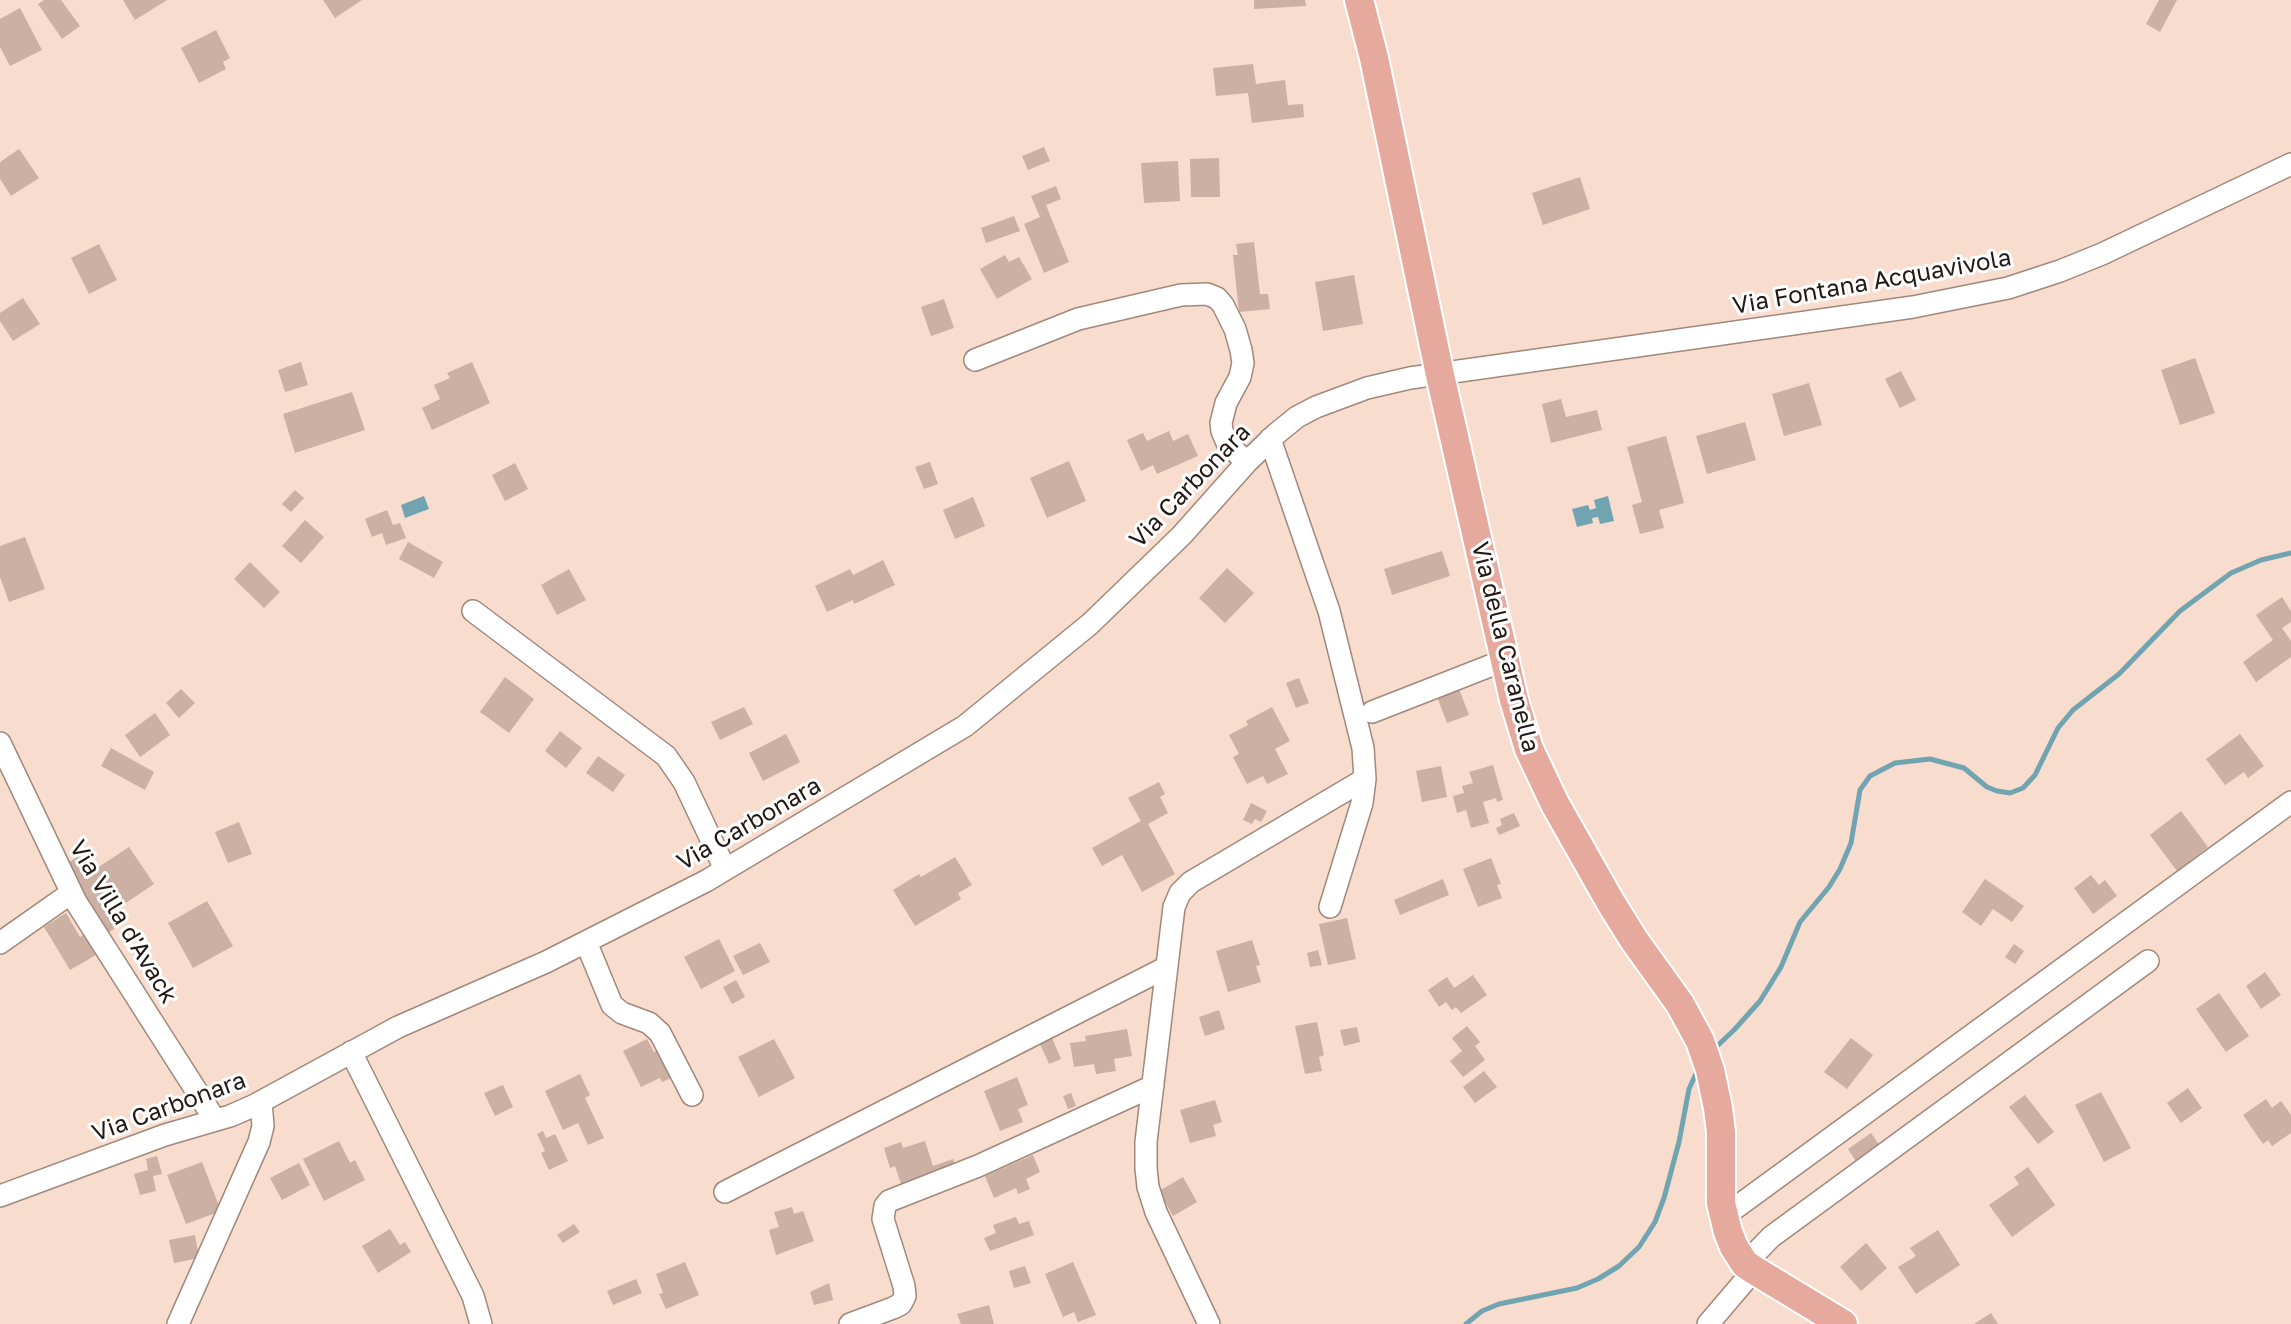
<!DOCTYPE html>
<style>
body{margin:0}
canvas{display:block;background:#f8dcce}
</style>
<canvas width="2291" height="1324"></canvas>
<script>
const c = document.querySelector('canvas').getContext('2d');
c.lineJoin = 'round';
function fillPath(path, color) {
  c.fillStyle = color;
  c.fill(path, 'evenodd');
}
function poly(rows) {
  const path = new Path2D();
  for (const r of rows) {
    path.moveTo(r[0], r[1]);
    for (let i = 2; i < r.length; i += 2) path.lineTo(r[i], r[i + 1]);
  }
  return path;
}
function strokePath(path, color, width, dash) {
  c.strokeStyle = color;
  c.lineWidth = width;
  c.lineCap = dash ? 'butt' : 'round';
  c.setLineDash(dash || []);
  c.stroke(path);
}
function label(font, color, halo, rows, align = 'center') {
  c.font = font + ' "Golos Text",sans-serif';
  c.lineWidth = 6;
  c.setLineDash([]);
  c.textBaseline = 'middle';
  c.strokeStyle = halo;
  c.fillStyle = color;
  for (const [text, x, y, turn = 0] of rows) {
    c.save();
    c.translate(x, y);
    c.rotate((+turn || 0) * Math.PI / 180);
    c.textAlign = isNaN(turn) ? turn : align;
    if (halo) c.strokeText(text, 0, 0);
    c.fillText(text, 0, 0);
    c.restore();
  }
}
fillPath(poly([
 [424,496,429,509,405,518,401,505],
 [1608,496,1614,521,1600,524,1598,517,1592,518,1593,523,1577,527,1572,509,1588,505,1590,510,1596,508,1594,500]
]), '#71a4b1');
strokePath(poly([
 [1714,1049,1735,1029,1760,1001,1781,967,1800,922,1829,887,1840,869,1851,843,1860,790,1870,776,1895,763,1930,759,1964,768,1987,787,1997,791,2010,793,2023,788,2035,775,2058,728,2073,710,2119,674,2180,611,2231,573,2261,560,2291,553],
 [1466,1324,1482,1311,1499,1304,1577,1288,1598,1279,1619,1266,1639,1247,1655,1222,1664,1198,1679,1142,1689,1089,1699,1067]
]), '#71a4b1', 5);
fillPath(poly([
 [44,0,61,0,80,26,62,39,38,4],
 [123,0,167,0,135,20],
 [323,0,362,0,335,18],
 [1254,0,1305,0,1306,6,1254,9],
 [2159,0,2177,0,2160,32,2146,24],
 [20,8,42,50,10,66,0,47,0,19],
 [216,30,230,58,223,62,226,69,199,83,181,48],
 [1253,64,1256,84,1285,80,1288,105,1303,104,1304,117,1252,123,1248,93,1216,96,1213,68],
 [1044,147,1050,161,1028,170,1022,156],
 [19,149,39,178,11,196,0,179,0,162],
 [1219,158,1220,197,1191,197,1190,159],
 [1178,161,1180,201,1144,203,1141,163],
 [1580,177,1590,209,1543,225,1532,193],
 [1056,186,1061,199,1046,205,1069,262,1044,273,1024,224,1040,217,1031,196],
 [1014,216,1020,231,986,243,981,228],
 [1254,242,1260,294,1268,294,1270,309,1239,312,1233,255,1238,255,1236,244],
 [99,244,117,280,89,294,71,258],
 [1005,255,1009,262,1019,257,1032,279,997,299,980,269],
 [1354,275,1363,324,1323,331,1315,282],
 [23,298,40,324,13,341,0,321,0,313],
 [944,299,954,328,931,336,921,307],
 [2195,358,2215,413,2180,425,2161,370],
 [301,362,308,385,285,392,278,370],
 [472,362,490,403,432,430,422,408,440,399,434,385,450,378,447,373],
 [1901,371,1916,400,1900,408,1885,379],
 [1809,383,1822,425,1784,436,1772,394],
 [352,392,365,430,295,453,283,414],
 [1561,399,1566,417,1597,410,1602,430,1551,443,1542,404],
 [1745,422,1756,460,1707,474,1696,436],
 [1169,431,1173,441,1188,434,1198,456,1157,474,1153,465,1141,471,1127,440,1143,433,1147,441],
 [1666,436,1684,503,1659,510,1664,528,1640,534,1632,505,1642,502,1627,447],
 [1069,461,1086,501,1047,518,1030,478],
 [930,462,938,484,924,489,915,467],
 [515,463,528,489,505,501,492,475],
 [295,490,304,498,291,512,282,504],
 [973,497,985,526,955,539,943,510],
 [387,510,393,525,400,523,406,538,386,545,382,533,372,537,365,519],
 [305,520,324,537,301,563,282,546],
 [25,537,45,589,9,602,0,577,0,546],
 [408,542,443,562,434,578,399,559],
 [1442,551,1450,576,1392,595,1384,569],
 [883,560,895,585,854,604,853,600,827,612,815,586,850,569,853,575],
 [250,562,280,592,264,608,234,579],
 [1227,568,1254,593,1225,623,1199,598],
 [569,569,586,600,557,615,541,585],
 [2282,597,2291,611,2291,622,2282,628,2291,641,2291,657,2256,682,2243,662,2273,640,2256,615],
 [505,677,534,699,509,733,480,712],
 [1299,678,1309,703,1296,708,1286,683],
 [181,689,195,703,179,718,166,703],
 [1459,689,1469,715,1447,723,1437,697],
 [744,707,753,724,720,740,711,722],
 [1272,707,1290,741,1275,749,1288,774,1267,784,1263,776,1247,784,1233,757,1239,754,1229,735,1248,725,1246,721],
 [155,713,170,735,140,757,125,735],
 [560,731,582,748,566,768,545,751],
 [786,734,800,762,763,781,749,753],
 [2240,734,2264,766,2248,778,2244,772,2225,785,2206,759],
 [111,748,154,772,145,790,101,766],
 [598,756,625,775,613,792,586,773],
 [1493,765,1503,800,1497,802,1496,798,1483,802,1489,823,1471,828,1466,810,1457,813,1453,796,1464,793,1462,786,1473,783,1469,772],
 [1441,766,1447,797,1422,802,1416,771],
 [1159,782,1165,794,1160,797,1168,813,1148,824,1175,874,1142,892,1122,855,1102,866,1092,848,1141,821,1128,798],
 [1251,803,1267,811,1261,822,1255,819,1252,824,1243,820],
 [2181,811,2208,847,2177,871,2150,835],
 [1514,813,1520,826,1499,835,1496,828,1502,825,1500,819],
 [239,822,252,854,228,863,215,832],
 [129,847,154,884,114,911,123,923,106,934,62,867,80,855,91,872],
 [955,857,972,885,958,893,961,899,915,926,893,890,919,874,921,877],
 [1491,858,1501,884,1497,885,1502,898,1478,907,1463,869],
 [2091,875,2099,885,2105,880,2117,896,2093,914,2074,888],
 [1443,879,1449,895,1400,915,1394,900],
 [1985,879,2024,906,2012,922,1993,909,1981,926,1962,912],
 [207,901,233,946,193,968,168,923],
 [66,913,80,937,83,935,96,955,70,970,44,927],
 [1347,918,1356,959,1328,965,1319,924],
 [719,939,735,971,701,989,684,957],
 [1252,940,1260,965,1256,966,1261,982,1228,992,1216,951],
 [760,943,770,962,743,975,733,956],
 [2014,944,2024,951,2015,964,2005,957],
 [1318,950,1322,965,1310,967,1307,953],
 [2265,972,2281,995,2261,1009,2246,986],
 [1473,975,1487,995,1461,1013,1456,1007,1452,1010,1446,1002,1439,1007,1428,990,1447,977,1454,988],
 [736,980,745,997,732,1004,723,987],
 [2219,993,2249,1036,2226,1052,2196,1009],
 [1219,1010,1225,1029,1205,1036,1199,1017],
 [1317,1022,1324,1055,1319,1057,1322,1071,1305,1074,1295,1026],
 [1467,1026,1480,1042,1475,1046,1485,1060,1463,1077,1450,1061,1462,1051,1452,1038],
 [1357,1027,1360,1042,1344,1046,1340,1030],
 [1127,1029,1132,1056,1114,1059,1116,1071,1096,1074,1094,1064,1074,1067,1070,1043,1086,1041,1085,1036],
 [1052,1038,1061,1059,1049,1064,1040,1044],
 [1851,1038,1873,1055,1847,1089,1824,1072],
 [647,1039,654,1052,657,1051,671,1078,662,1082,660,1078,641,1087,623,1051],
 [774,1039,795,1078,759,1097,738,1057],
 [1484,1071,1497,1087,1475,1103,1463,1087],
 [580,1074,590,1095,585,1098,604,1138,588,1145,578,1123,563,1130,545,1091],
 [1017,1077,1028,1105,1018,1109,1023,1122,1000,1131,984,1091],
 [503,1085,513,1107,495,1116,484,1093],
 [2188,1088,2202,1108,2181,1123,2167,1103],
 [2101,1092,2131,1148,2104,1162,2075,1105],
 [1071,1093,1076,1106,1068,1109,1063,1096],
 [2025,1095,2054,1132,2038,1144,2009,1107],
 [2266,1099,2272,1108,2281,1101,2291,1115,2291,1133,2272,1146,2268,1140,2263,1144,2243,1115],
 [1215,1100,1222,1122,1213,1125,1216,1136,1190,1143,1180,1110],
 [543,1131,546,1138,555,1134,568,1161,549,1170,541,1153,545,1151,537,1134],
 [1871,1133,1882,1149,1859,1166,1848,1149],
 [339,1141,350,1163,355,1160,365,1180,324,1201,303,1159],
 [925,1141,933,1166,953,1159,958,1172,935,1173,901,1184,895,1166,890,1168,884,1148,901,1142,903,1148],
 [1033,1155,1040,1172,1026,1179,1030,1189,1018,1194,1016,1188,994,1198,985,1176],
 [157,1156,162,1174,153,1176,156,1191,140,1195,134,1174,148,1170,146,1159],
 [202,1162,221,1211,186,1224,167,1175],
 [299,1163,310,1185,282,1200,270,1178],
 [2028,1167,2055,1205,2012,1237,1989,1205,2019,1184,2014,1177],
 [1183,1177,1197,1202,1173,1216,1159,1191],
 [792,1207,794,1214,803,1211,814,1241,776,1255,769,1230,779,1227,774,1212],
 [1016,1217,1019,1224,1029,1221,1034,1235,990,1251,984,1238,996,1233,993,1225],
 [574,1224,580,1232,563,1243,557,1235],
 [390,1229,400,1245,405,1242,411,1252,378,1273,362,1246],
 [1938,1230,1960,1265,1916,1294,1898,1267,1916,1256,1910,1248],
 [195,1235,199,1258,174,1263,169,1240],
 [1866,1243,1887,1268,1861,1291,1840,1267],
 [685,1262,699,1295,666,1309,659,1294,663,1293,656,1274],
 [1073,1262,1096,1315,1078,1322,1074,1312,1063,1317,1045,1274],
 [1025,1266,1031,1283,1014,1288,1009,1271],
 [636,1279,642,1293,613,1305,607,1291],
 [829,1283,833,1300,814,1305,810,1292],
 [989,1305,994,1324,961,1324,957,1314],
 [1991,1313,1998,1324,1974,1324]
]), '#cbb0a3');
const minor = poly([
 [975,360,1078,319,1181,295,1207,294,1217,298,1223,305,1235,329,1241,350,1243,363,1240,377,1226,403,1221,423,1222,431,1228,445,1247,462],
 [473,611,666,756,684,782,725,869],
 [1372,712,1505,660],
 [0,743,76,902,215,1120],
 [1330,907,1362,803,1365,779],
 [586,942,612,1005,622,1013,649,1023,660,1033,692,1095],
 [0,943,71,893],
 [351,1052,473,1296,481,1324],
 [725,1192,1165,968],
 [0,1196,165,1135,230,1116,253,1106,398,1027,546,962,706,881,965,726,1090,624,1182,535,1247,462,1276,434,1297,417,1316,407,1367,388,1410,378,1913,307,2008,288,2060,271,2102,254,2291,164],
 [1723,1217,2291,802],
 [1745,1264,1771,1237,2148,961],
 [178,1324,259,1142,263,1126,261,1102],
 [850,1324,893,1308,901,1304,905,1296,904,1286,883,1219,885,1206,889,1201,978,1166,1153,1086],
 [1209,1324,1156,1212,1148,1187,1146,1168,1146,1142,1174,907,1180,893,1191,882,1365,779,1363,748,1329,611,1270,439],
 [1708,1324,1754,1270]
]);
const major = poly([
 [1359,0,1374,58,1440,375,1514,700,1529,749,1555,804,1611,903,1634,940,1680,1004,1700,1041,1710,1070,1718,1108,1721,1132,1721,1203,1728,1232,1734,1247,1745,1264,1754,1270,1843,1324]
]);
strokePath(minor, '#a1887b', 24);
strokePath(major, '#fff', 32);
strokePath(minor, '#fff', 21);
strokePath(major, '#e5a99e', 28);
label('24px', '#231914', '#fff', [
 ["Via Fontana Acquavivola",1872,282,-10],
 ["Via Carbonara",1190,486,-46],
 ["Via della Caranella",1505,647,76],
 ["Via Carbonara",749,824,-30],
 ["Via Villa d'Avack",123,922,59],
 ["Via Carbonara",169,1107,-20]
]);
</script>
